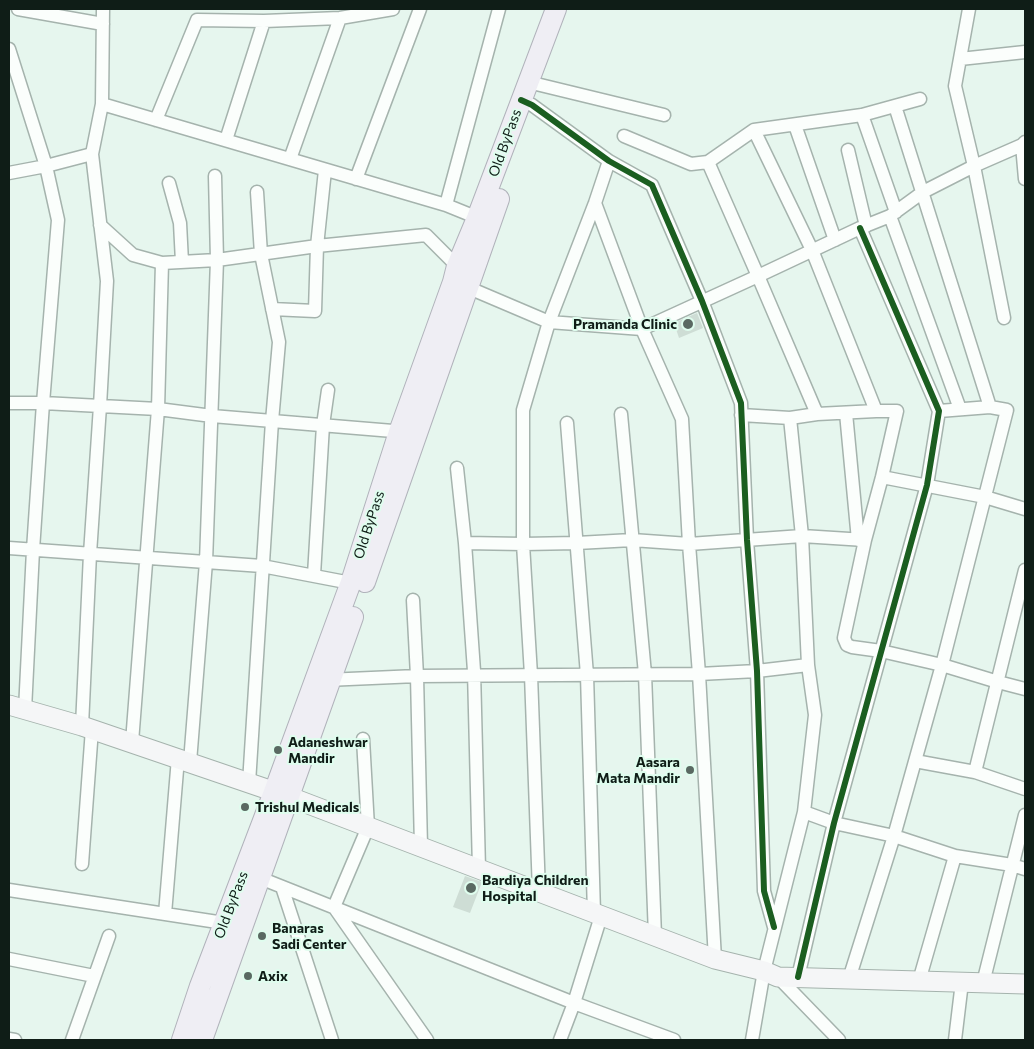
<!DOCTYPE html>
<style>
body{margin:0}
#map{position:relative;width:1034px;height:1049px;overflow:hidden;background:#e6f6ee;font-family:Commissioner,sans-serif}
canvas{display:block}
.frame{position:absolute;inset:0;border:10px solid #0f1d17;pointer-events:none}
</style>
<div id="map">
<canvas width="1034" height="1049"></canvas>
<div class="frame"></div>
</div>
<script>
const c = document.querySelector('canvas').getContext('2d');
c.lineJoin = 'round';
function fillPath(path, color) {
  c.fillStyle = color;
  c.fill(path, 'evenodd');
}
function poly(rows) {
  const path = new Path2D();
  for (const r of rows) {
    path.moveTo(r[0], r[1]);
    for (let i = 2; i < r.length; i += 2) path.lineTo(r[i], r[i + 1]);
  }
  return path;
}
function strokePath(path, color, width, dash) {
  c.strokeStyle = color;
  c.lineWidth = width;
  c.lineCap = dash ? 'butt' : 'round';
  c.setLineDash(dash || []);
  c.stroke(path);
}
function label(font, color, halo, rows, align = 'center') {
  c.font = font + ' Commissioner,sans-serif';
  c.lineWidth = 4;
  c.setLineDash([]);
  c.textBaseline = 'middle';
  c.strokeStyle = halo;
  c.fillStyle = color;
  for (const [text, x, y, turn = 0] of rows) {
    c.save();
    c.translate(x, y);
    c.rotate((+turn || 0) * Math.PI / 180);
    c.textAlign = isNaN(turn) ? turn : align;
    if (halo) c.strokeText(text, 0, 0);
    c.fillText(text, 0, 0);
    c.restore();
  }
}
fillPath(poly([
 [697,313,703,328,679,338,674,323],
 [465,876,482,882,470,913,453,907]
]), '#ceddd5');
const street = poly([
 [18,9,103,24],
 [969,9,955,86,974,166,1004,318],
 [9,49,46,166,58,220,43,403,33,550,25,710],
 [960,59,1025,52],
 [528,82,664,115],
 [521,100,532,105,609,161,652,185,702,301,741,403,747,540,757,671,764,891,774,927],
 [102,104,446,205,483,220],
 [895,106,990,407],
 [862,115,896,212],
 [156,120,197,20,264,21,340,18,393,9],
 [795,125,835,240],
 [754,130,812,250,876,411],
 [624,136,691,164,708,162,754,130,862,115,920,99],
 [226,140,264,21],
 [1022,145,1025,179],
 [848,150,866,226],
 [290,159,340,18],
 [708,162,758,276,817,414],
 [9,173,46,166,92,154],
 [356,179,420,9],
 [169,183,180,223,182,262],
 [595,203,642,329,682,419,689,544,699,674,715,959],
 [446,205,499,9],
 [890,216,960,409],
 [100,225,133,255,162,263,217,260,317,246,426,235,457,266,462,270],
 [462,285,549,322,642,329,758,276,860,228,890,216,923,192,974,166,1022,145,1025,142],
 [272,309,315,311,317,246,325,170],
 [9,403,43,403,158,409,212,416,405,432],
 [846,413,858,540],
 [621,414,645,674,655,936],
 [741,415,790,418,817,414,876,411,897,411,882,477,865,540,845,633,844,638,847,645,852,647,881,651,942,665,998,682,1025,689],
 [567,423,587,675,594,913],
 [457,468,465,543,474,671,479,869],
 [882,477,985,497,1025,509],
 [465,543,523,544,577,543,632,540,689,544,802,536,865,540],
 [9,548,262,566,356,584],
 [314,575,323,425,328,390],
 [413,600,417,676,421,847],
 [326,680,417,676,699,674,757,671,808,665],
 [82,726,90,554,100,406,107,281,92,154,102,104,103,9],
 [363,739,368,827,334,907,427,1040],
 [132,742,158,409,162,263],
 [915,761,975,772,1025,789],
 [190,762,206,562,217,260,215,176],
 [975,772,1025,570],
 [249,783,272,421,279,342,261,254,257,192],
 [804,812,834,823,894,836,955,856,1012,865,1025,869],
 [82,864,92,729],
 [260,878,574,1003,674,1040],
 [282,887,332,1040],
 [9,890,224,923],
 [539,892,531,675,523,544,523,410,549,322,595,203,609,161],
 [165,914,178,758],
 [9,959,94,976],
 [778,977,839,1040],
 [798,977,834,823,927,485,939,411,860,228],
 [849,979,894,836,942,665,1007,410,990,407,939,411],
 [919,981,955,856],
 [983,983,1025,815],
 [9,1039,15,1040],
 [72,1040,109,936],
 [560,1040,574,1003,601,916],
 [752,1040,764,971,804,812,815,715,808,665,802,536,790,418],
 [955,1040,962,982]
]);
const secondary = poly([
 [9,705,82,726,290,797,715,959,764,971,778,977,1025,984]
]);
const primary = poly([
 [365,582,499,199],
 [182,1040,200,986,274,792,351,582,399,432,453,282,457,266,477,218,556,9],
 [202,1040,353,617]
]);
strokePath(street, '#a5b3ad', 15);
strokePath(secondary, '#a5b3ad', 21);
strokePath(primary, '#b1b3bb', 22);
strokePath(street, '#fbfefc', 12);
strokePath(secondary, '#f5f6f7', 19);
strokePath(primary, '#efeef4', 20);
strokePath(poly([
 [521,100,532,105,609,161,652,185,702,301,741,403,747,540,757,671,764,891,774,927],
 [798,977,834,823,927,485,939,411,860,228]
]), '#1b5e20', 6);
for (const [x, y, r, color] of [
 [688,324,6,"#5a6962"],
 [278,750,5,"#5a6962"],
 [690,770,5,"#5a6962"],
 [245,807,5,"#5a6962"],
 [471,888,6,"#5a6962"],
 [262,936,5,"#5a6962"],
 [248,976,5,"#5a6962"]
]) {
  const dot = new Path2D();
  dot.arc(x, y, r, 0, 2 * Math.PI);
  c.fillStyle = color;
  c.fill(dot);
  strokePath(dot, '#dffdee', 2);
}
label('14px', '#0f1d17', '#dffdee', [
 ["Old ByPass",505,143,-70],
 ["Old ByPass",369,525,-72],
 ["Old ByPass",231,905,-69]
]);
label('bold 14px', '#0f1d17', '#dffdee', [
 ["Pramanda Clinic",677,324,"right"],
 ["Adaneshwar",288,742],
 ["Mandir",288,758],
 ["Aasara",680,762,"right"],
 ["Mata Mandir",680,778,"right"],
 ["Trishul Medicals",255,807],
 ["Bardiya Children",482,880],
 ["Hospital",482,896],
 ["Banaras",272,928],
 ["Sadi Center",272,944],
 ["Axix",258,976]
], 'left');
</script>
